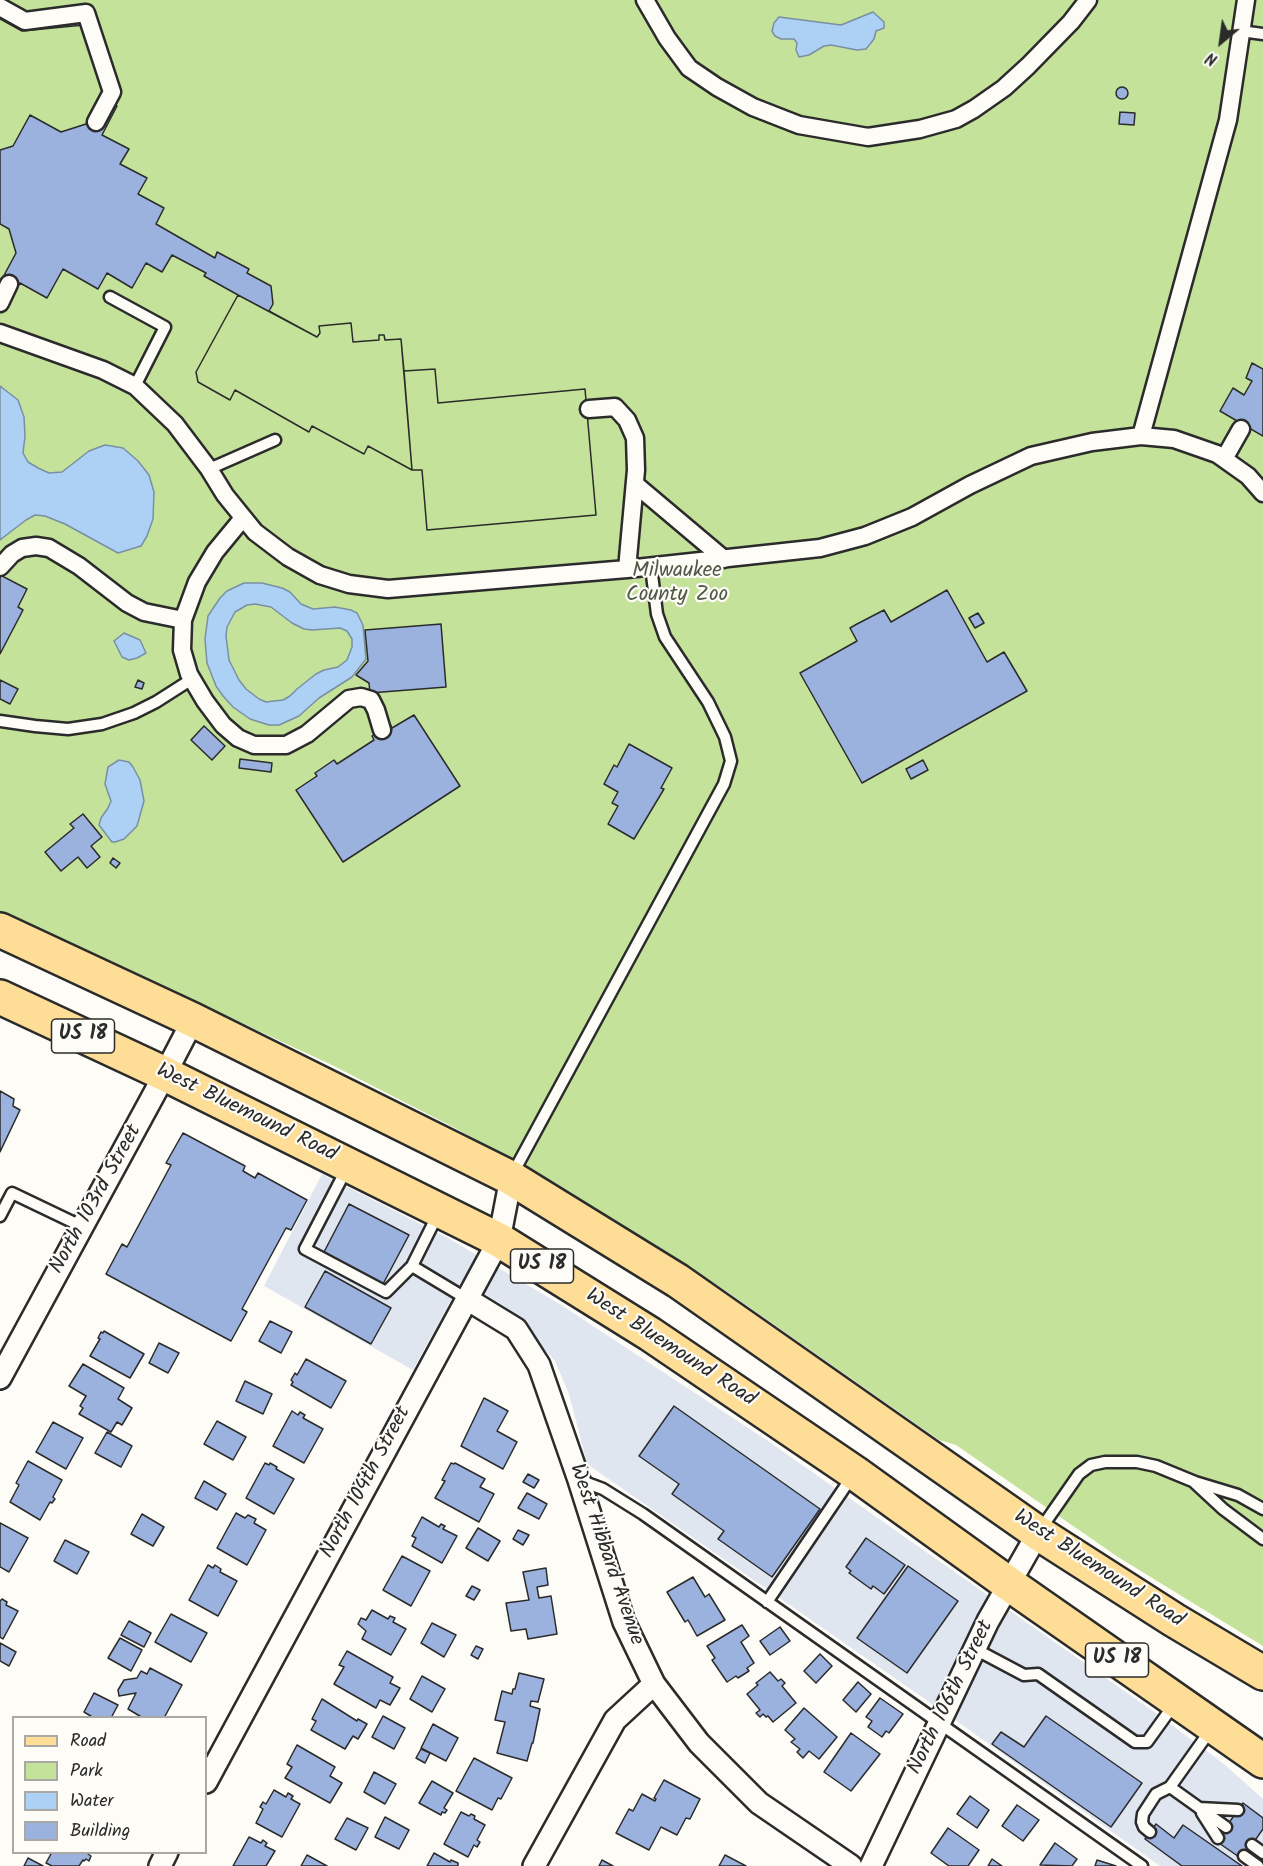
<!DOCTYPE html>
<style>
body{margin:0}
#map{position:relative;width:1263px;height:1866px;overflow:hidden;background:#fdfcf7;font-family:Kalam,sans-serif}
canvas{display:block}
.legend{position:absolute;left:12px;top:1716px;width:195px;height:138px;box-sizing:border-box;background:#fdfcf7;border:2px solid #a9a8a5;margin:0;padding:8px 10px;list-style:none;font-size:18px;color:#2b2b2b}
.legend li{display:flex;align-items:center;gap:12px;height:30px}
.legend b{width:30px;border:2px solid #a9a8a5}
.north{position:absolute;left:1191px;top:12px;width:60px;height:60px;-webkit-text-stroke:4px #fdfcf7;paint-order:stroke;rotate:209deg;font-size:16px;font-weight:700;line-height:24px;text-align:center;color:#2b2b2b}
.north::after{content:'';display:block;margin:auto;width:21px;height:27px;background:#2b2b2b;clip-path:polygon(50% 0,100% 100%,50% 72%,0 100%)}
</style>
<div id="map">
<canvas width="1263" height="1866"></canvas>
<ul class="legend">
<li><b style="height:8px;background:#fedd96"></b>Road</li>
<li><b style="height:16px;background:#c4e29a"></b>Park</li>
<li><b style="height:16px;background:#add1f5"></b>Water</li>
<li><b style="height:16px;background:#9bb2df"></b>Building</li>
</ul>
<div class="north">N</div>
</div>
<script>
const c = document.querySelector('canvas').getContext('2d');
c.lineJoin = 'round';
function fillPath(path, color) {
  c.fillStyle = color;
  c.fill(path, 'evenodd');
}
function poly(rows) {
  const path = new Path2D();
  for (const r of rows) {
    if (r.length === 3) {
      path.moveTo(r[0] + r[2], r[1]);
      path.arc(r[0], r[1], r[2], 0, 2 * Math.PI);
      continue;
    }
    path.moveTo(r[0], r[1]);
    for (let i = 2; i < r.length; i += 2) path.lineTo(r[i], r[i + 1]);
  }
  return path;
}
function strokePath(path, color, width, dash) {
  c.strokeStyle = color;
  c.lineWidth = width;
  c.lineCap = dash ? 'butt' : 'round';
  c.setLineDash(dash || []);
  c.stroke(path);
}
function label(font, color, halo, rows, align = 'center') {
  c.font = font + ' Kalam,sans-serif';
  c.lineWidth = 4.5;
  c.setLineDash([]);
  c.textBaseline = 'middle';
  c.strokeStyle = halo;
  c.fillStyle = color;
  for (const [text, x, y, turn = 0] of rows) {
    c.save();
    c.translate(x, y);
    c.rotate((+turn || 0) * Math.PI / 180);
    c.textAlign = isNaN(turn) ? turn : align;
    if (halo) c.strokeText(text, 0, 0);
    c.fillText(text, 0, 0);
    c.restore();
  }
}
fillPath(poly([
 [322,1174,448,1238,558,1303,768,1441,1160,1716,1224,1764,1263,1799,1263,1866,1160,1866,965,1727,587,1464,569,1394,555,1361,507,1308,462,1280,413,1370,264,1286]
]), '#e0e6f0');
fillPath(poly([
 [0,0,1263,0,1263,1646,1118,1557,956,1445,939,1440,726,1291,568,1191,455,1128,332,1065,0,911]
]), '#c4e29a');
const water = poly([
 [873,12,884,22,884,28,876,31,874,39,866,49,857,50,831,45,824,46,809,55,799,57,796,50,797,43,794,39,781,39,775,36,772,31,774,23,779,17,841,25,873,12],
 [0,386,18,400,24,417,25,436,23,453,28,462,38,468,49,473,62,472,89,451,105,445,123,448,138,461,149,475,154,492,153,519,147,536,141,546,118,553,65,524,45,516,35,515,26,520,0,540,0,386],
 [244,583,262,583,282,588,290,592,301,604,313,609,335,607,351,610,357,613,363,625,366,659,352,677,319,698,299,716,279,725,269,725,250,719,233,707,223,696,216,686,207,663,205,639,208,616,220,598,227,591,244,583],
 [255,604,271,607,292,623,304,629,312,630,340,628,347,631,352,639,352,647,347,660,338,667,324,670,316,674,297,689,290,696,283,700,266,702,259,699,246,689,239,680,229,660,226,636,227,627,235,612,247,605,255,604],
 [124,633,140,640,146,653,137,658,129,660,122,657,114,641,124,633],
 [119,760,129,762,133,767,140,780,144,801,137,826,124,839,115,842,112,842,99,825,101,818,108,808,111,801,105,784,108,767,119,760]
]);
fillPath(water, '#add1f5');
strokePath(water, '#798fa4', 1.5);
const building = poly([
 [0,8,23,21,92,11,114,104,117,106,102,135,129,149,120,164,147,178,138,194,164,208,156,224,215,258,217,252,249,269,247,273,271,286,273,304,269,311,317,337,320,333,319,326,351,323,353,342,379,340,379,335,384,335,385,340,401,339,404,371,435,369,438,403,585,389,596,515,427,530,422,470,412,470,368,446,364,454,312,426,309,432,235,390,230,400,198,382,196,372,238,295,204,276,206,273,172,255,162,272,146,263,132,288,107,273,98,289,63,269,47,298,20,283,17,288,2,279,16,253,9,229,0,224,0,150,13,146,30,115,61,132,86,124,101,98,106,97,84,25,22,31,0,19,0,8],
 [1122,93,6],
 [1120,112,1135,113,1134,125,1119,124,1120,112],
 [238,295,317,337,320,333,319,326,351,323,353,342,379,340,379,335,384,335,385,340,401,339,412,470,368,446,364,454,312,426,309,432,235,390,230,400,198,382,196,372,238,295],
 [1252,363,1263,369,1263,436,1220,411,1233,388,1244,395,1252,381,1246,378,1252,363],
 [435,369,438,403,585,389,596,515,427,530,422,470,412,470,404,371,435,369],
 [0,575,27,589,18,607,23,610,0,654,0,575],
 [947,590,987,662,1004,652,1027,691,862,783,800,673,857,641,850,628,857,624,884,610,891,622,947,590],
 [978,613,984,623,975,628,969,618,978,613],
 [441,624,446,687,370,693,369,683,356,675,368,661,365,630,441,624],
 [0,680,18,689,10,704,0,699,0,680],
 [138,680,144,683,142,689,135,687,138,680],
 [414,715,460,786,343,862,296,790,317,776,315,773,331,762,334,760,337,764,374,740,372,736,390,724,392,728,414,715],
 [204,726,225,746,212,760,191,740,204,726],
 [629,744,672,768,661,788,664,789,634,839,608,824,618,806,612,803,618,792,604,784,614,765,617,767,629,744],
 [240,759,272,763,271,772,239,768,240,759],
 [923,760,928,770,911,779,906,769,923,760],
 [83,814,102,837,91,846,100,857,87,868,78,857,61,871,45,852,74,828,70,824,83,814],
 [113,858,120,863,116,868,110,863,113,858],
 [0,1091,14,1099,13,1106,20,1110,0,1152,0,1091],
 [183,1133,245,1166,243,1171,255,1178,258,1173,307,1200,291,1230,286,1228,242,1309,247,1312,231,1341,106,1274,122,1244,127,1247,171,1165,166,1163,183,1133],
 [349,1204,409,1235,383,1284,324,1252,349,1204],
 [325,1271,391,1308,371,1344,305,1307,325,1271],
 [270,1321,292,1332,281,1353,259,1341,270,1321],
 [104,1331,144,1354,130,1378,90,1356,100,1339,98,1338,101,1332,103,1333,104,1331],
 [159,1343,179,1353,168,1373,149,1363,159,1343],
 [306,1359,346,1381,331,1408,291,1385,293,1382,291,1380,295,1373,297,1375,306,1359],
 [83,1364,124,1388,118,1399,132,1408,122,1425,117,1422,111,1432,79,1414,83,1408,80,1406,86,1396,69,1386,83,1364],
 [245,1381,272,1394,263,1414,236,1401,245,1381],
 [484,1398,508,1411,497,1431,517,1442,503,1469,461,1446,484,1398],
 [674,1406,820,1509,772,1577,718,1539,724,1531,672,1494,679,1484,639,1456,674,1406],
 [292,1411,298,1415,300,1412,305,1415,303,1418,323,1429,304,1463,273,1446,292,1411],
 [217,1421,246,1437,233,1460,204,1444,217,1421],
 [53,1422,83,1438,66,1469,36,1452,53,1422],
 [107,1432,132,1446,121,1467,95,1453,107,1432],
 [28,1461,62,1480,53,1497,55,1499,52,1503,50,1502,40,1520,10,1502,19,1485,16,1483,28,1461],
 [265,1463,269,1465,270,1463,277,1467,276,1469,294,1479,274,1514,246,1498,265,1463],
 [451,1463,454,1464,455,1463,485,1479,480,1487,494,1494,479,1522,435,1498,445,1481,442,1480,451,1463],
 [528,1474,539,1480,534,1488,523,1482,528,1474],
 [204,1481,226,1494,217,1510,195,1498,204,1481],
 [527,1493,547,1504,539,1519,518,1508,527,1493],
 [236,1513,245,1518,248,1515,256,1519,254,1523,266,1530,247,1565,217,1548,236,1513],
 [142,1514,164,1527,153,1546,131,1534,142,1514],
 [422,1517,439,1527,441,1524,445,1526,443,1529,457,1536,442,1563,412,1546,416,1538,412,1536,422,1517],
 [0,1523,28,1538,9,1572,0,1567,0,1523],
 [478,1528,500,1541,488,1561,466,1548,478,1528],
 [518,1530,529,1535,523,1545,513,1539,518,1530],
 [866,1538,905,1565,884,1594,873,1586,871,1589,849,1573,851,1571,846,1567,866,1538],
 [65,1540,89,1552,77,1574,54,1561,65,1540],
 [402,1556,430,1571,411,1606,383,1590,402,1556],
 [208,1565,213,1568,215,1565,221,1569,220,1572,237,1581,218,1616,189,1600,208,1565],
 [908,1566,958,1601,907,1673,857,1638,908,1566],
 [546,1568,548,1585,537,1587,539,1598,551,1596,557,1634,528,1639,526,1629,511,1631,506,1603,529,1600,523,1572,546,1568],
 [693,1577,705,1597,709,1594,725,1620,697,1636,688,1620,685,1622,667,1592,693,1577],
 [472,1586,480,1590,474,1600,466,1596,472,1586],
 [2,1599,7,1602,6,1605,18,1611,3,1639,0,1637,0,1601,2,1599],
 [372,1610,388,1619,390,1616,395,1618,393,1622,406,1629,391,1655,362,1639,366,1631,358,1624,361,1618,366,1620,372,1610],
 [171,1614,207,1633,191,1662,155,1642,171,1614],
 [129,1621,151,1633,144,1647,121,1635,129,1621],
 [432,1623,456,1635,444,1657,421,1643,432,1623],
 [742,1625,749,1636,741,1642,754,1663,747,1668,749,1671,738,1678,736,1676,727,1682,712,1660,715,1658,707,1646,742,1625],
 [780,1627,790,1641,770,1655,760,1641,780,1627],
 [120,1638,142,1650,131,1671,108,1658,120,1638],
 [0,1643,16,1652,9,1666,0,1661,0,1643],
 [476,1646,483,1649,478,1659,471,1655,476,1646],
 [347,1651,393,1677,390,1683,400,1688,390,1705,380,1700,376,1708,334,1684,344,1667,339,1665,347,1651],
 [820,1654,832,1666,816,1683,804,1671,820,1654],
 [150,1668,182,1685,164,1718,143,1718,128,1709,136,1693,119,1696,118,1690,124,1680,137,1678,141,1671,147,1674,150,1668],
 [770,1672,778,1681,781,1679,785,1683,782,1686,796,1703,773,1722,768,1716,766,1717,763,1714,760,1717,756,1713,760,1710,747,1694,758,1685,756,1683,770,1672],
 [519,1673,544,1679,538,1702,531,1701,530,1706,540,1709,533,1743,532,1743,527,1761,497,1753,505,1722,495,1720,502,1691,512,1694,513,1689,515,1689,519,1673],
 [422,1676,445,1689,432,1712,410,1699,422,1676],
 [858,1682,871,1694,856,1712,843,1700,858,1682],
 [94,1693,118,1705,111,1718,94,1718,84,1712,94,1693],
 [880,1698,903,1714,889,1733,886,1731,882,1737,868,1727,872,1721,866,1717,880,1698],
 [322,1699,357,1721,358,1719,367,1724,358,1739,353,1736,345,1749,311,1730,316,1721,312,1719,322,1699],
 [804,1708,837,1737,819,1759,809,1751,803,1758,797,1752,800,1749,791,1742,795,1739,785,1730,804,1708],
 [383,1716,405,1728,394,1749,372,1737,383,1716],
 [1046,1716,1142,1783,1111,1827,992,1744,1001,1732,1024,1747,1046,1716],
 [433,1724,458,1738,446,1761,421,1748,433,1724],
 [851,1733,880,1754,851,1791,824,1772,851,1733],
 [297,1745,335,1767,330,1776,342,1783,330,1803,285,1778,292,1767,287,1764,297,1745],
 [421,1749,430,1753,425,1763,416,1758,421,1749],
 [474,1758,512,1778,501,1799,498,1798,492,1810,456,1791,474,1758],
 [374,1772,396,1784,385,1804,364,1792,374,1772],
 [664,1780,700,1799,690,1819,686,1818,677,1835,661,1827,649,1850,616,1833,629,1809,633,1811,642,1794,655,1801,656,1799,654,1798,664,1780],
 [432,1781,453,1793,444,1808,447,1810,445,1813,442,1812,441,1815,419,1803,432,1781],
 [274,1790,286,1797,288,1793,293,1796,291,1799,300,1804,282,1837,256,1823,263,1809,260,1807,263,1802,266,1804,274,1790],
 [970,1796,989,1810,977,1828,957,1814,970,1796],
 [1243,1803,1263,1818,1263,1829,1242,1859,1216,1841,1243,1803],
 [1017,1805,1039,1820,1023,1841,1002,1826,1017,1805],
 [461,1812,469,1816,471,1814,475,1816,474,1819,485,1825,477,1840,480,1842,477,1847,474,1845,468,1857,444,1844,461,1812],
 [385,1817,409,1830,399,1849,375,1837,385,1817],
 [347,1818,368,1828,356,1850,335,1839,347,1818],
 [1156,1824,1174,1838,1183,1825,1242,1866,1182,1866,1145,1839,1156,1824],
 [948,1828,979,1850,968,1866,949,1866,931,1853,948,1828],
 [249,1837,261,1843,263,1840,267,1843,265,1846,275,1851,266,1866,233,1866,249,1837],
 [1055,1843,1077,1859,1072,1866,1040,1865,1055,1843],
 [52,1852,89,1852,88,1854,91,1856,89,1861,86,1859,84,1861,83,1860,79,1866,52,1866,46,1863,52,1852],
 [434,1853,450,1862,451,1860,458,1863,458,1866,427,1866,434,1853],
 [307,1855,327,1866,301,1866,307,1855],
 [725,1855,746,1866,719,1866,725,1855],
 [28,1858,43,1866,24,1866,28,1858],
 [992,1859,1002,1866,988,1866,992,1859],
 [602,1860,613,1866,599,1866,602,1860],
 [1097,1860,1116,1866,1095,1866,1097,1860]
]);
fillPath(building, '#9bb2df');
strokePath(building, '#2b2b2b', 1.5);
const service = poly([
 [1241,31,1263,34],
 [110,297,165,327,135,386],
 [209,469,275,440],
 [0,721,35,726,68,729,102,724,134,713,156,702,192,679],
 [347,1168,305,1249,386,1292,412,1266],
 [512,1175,724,784,731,761,725,737,708,702,665,637,657,614,651,567],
 [438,1214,412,1266,467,1299],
 [0,1216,12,1193,83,1227],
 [579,1480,603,1489,643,1514,1142,1866],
 [1195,1483,1223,1509,1263,1539],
 [1040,1530,1079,1474,1091,1465,1105,1462,1137,1462,1156,1466,1195,1482,1238,1495,1263,1509],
 [767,1602,853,1475],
 [975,1649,1024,1675,1038,1674,1135,1742,1147,1742,1175,1703],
 [1212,1728,1170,1787,1226,1827],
 [1199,1808,1238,1810],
 [1202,1813,1218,1838],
 [1150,1832,1144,1827,1142,1822,1143,1814,1156,1794,1170,1787],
 [1252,1845,1263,1853],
 [1244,1856,1258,1866]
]);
const pedestrian = poly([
 [645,0,667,38,689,68,717,87,753,107,799,125,868,137,920,129,956,119,974,109,1004,88,1028,66,1071,22,1088,0],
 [0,7,25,21,86,13,112,92,96,122],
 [0,303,9,284],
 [0,333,103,370,135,386,175,424,209,469,225,495,255,532,288,557,320,575,349,584,388,589,627,569,820,548,865,536,912,517,970,485,1031,456,1092,442,1141,436,1174,439,1217,454,1248,476,1263,493],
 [589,409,615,407,627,420,635,438,636,470,627,569],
 [1141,436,1228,120,1246,0],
 [1224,459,1241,429],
 [635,484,724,559],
 [243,518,215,552,197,582,183,620,182,650,189,674,205,701,223,725,238,738,254,745,286,745,307,734,349,699,361,697,371,700,376,710,382,730],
 [0,567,12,554,22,548,36,546,49,548,79,566,127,603,144,612,183,620]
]);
const minor = poly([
 [467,1299,516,1329,539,1365,579,1480,624,1622,654,1684,699,1743,759,1803,851,1866],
 [0,1378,165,1074,193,1020],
 [206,1782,499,1240,511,1178],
 [160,1866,167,1852],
 [534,1866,615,1720,654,1684],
 [871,1866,988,1621,1038,1533]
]);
const primary = poly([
 [0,930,193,1020,511,1178,678,1281,1038,1533,1174,1620,1263,1673],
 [0,997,165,1074,499,1240,650,1334,855,1473,1009,1584,1263,1761]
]);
strokePath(service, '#2b2b2b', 15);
strokePath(pedestrian, '#2b2b2b', 21);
strokePath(minor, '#2b2b2b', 26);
strokePath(primary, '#2b2b2b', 38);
strokePath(service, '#fdfcf7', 10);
strokePath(pedestrian, '#fdfcf7', 16);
strokePath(minor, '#fdfcf7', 21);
strokePath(primary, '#fedd96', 33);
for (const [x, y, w] of [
 [83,1036,63],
 [542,1266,63],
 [1117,1660,63]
]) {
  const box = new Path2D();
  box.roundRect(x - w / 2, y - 17, w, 34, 4.5);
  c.fillStyle = '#fdfcf7';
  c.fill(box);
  strokePath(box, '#2b2b2b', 1.5);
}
label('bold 20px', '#2b2b2b', null, [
 ["US 18",83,1036],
 ["US 18",542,1266],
 ["US 18",1117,1660]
]);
label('21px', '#515947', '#fdfcf7', [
 ["Milwaukee",677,572],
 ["County Zoo",677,596]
]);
label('21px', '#2b2b2b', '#fdfcf7', [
 ["West Bluemound Road",246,1114,26],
 ["North 103rd Street",97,1200,-61],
 ["West Bluemound Road",670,1349,33],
 ["North 104th Street",367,1483,-62],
 ["West Hibbard Avenue",605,1555,71],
 ["West Bluemound Road",1098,1570,33],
 ["North 106th Street",952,1698,-64]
]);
</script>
